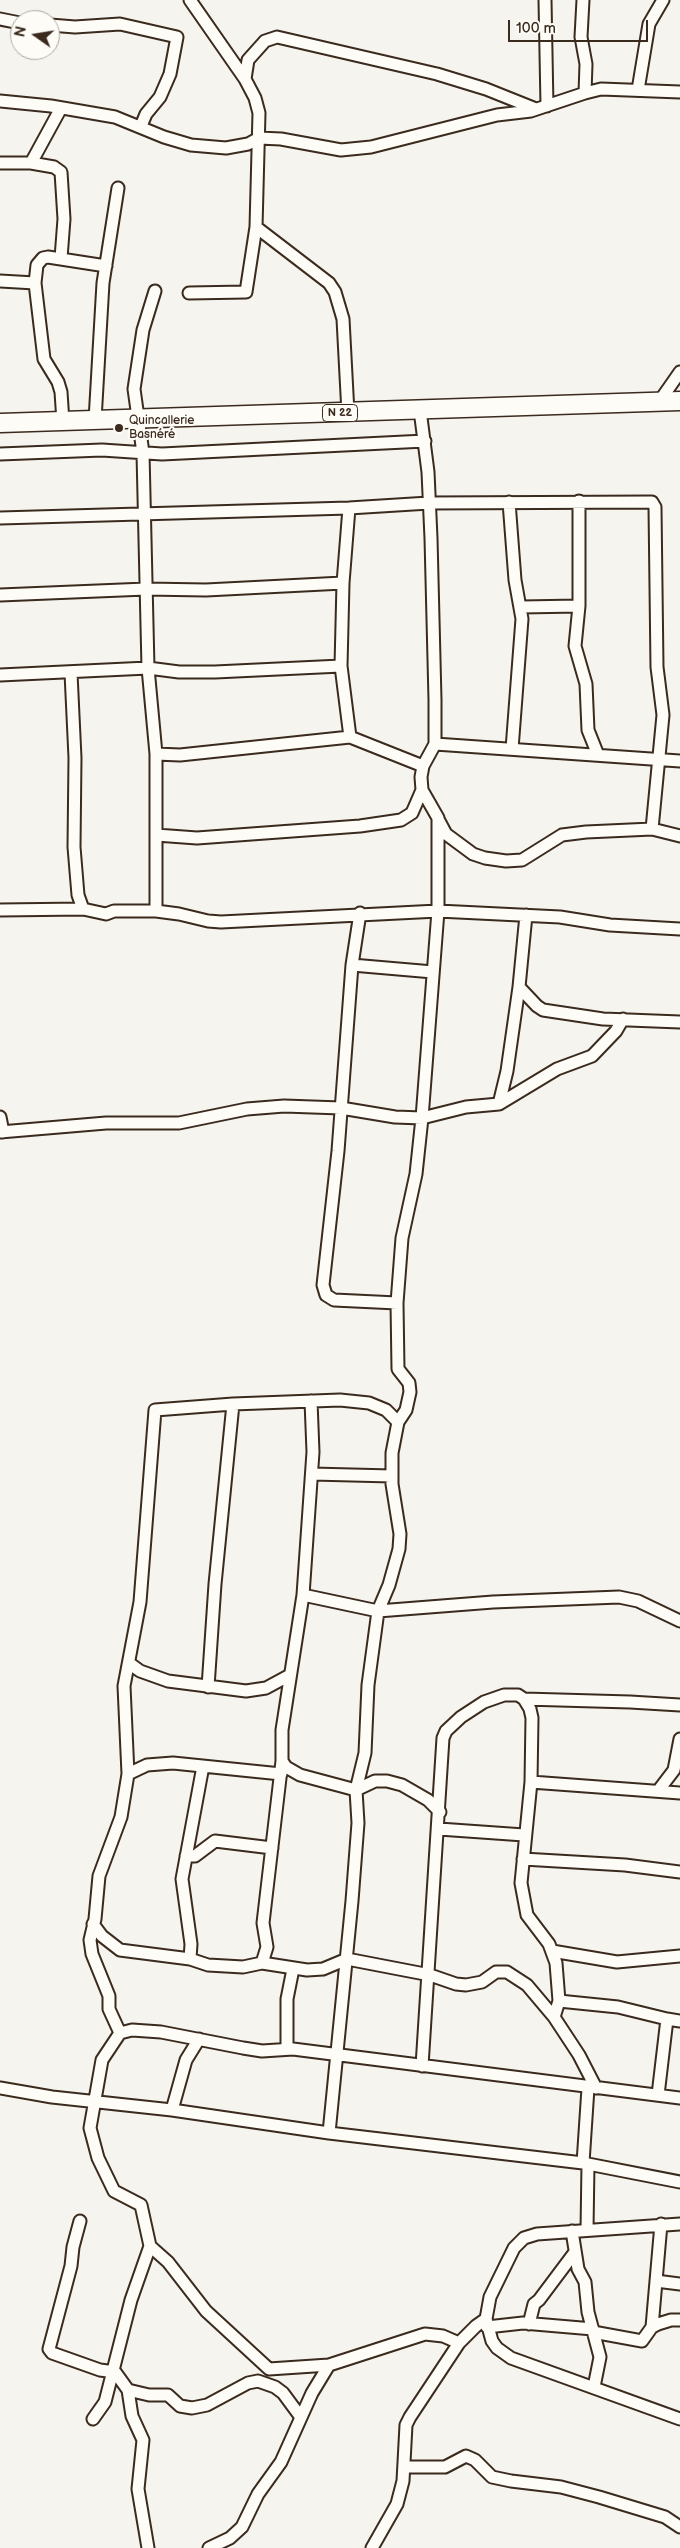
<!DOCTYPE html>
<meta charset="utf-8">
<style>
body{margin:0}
#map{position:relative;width:680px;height:2548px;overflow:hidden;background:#f5f4ee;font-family:"Balsamiq Sans",sans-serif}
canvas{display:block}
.north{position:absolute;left:10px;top:10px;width:50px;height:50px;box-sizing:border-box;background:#fdfcf7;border:1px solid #afa8a0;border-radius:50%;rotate:283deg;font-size:14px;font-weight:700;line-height:20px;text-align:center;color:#3b2a1e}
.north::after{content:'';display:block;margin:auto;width:18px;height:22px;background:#3b2a1e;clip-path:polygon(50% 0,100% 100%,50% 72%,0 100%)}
.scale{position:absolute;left:508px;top:20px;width:140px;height:22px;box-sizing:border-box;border:2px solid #3b2a1e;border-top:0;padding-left:6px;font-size:15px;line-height:18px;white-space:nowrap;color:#3b2a1e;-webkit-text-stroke:4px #fdfcf7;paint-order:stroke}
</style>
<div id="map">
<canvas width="680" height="2548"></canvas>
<div class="north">N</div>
<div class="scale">100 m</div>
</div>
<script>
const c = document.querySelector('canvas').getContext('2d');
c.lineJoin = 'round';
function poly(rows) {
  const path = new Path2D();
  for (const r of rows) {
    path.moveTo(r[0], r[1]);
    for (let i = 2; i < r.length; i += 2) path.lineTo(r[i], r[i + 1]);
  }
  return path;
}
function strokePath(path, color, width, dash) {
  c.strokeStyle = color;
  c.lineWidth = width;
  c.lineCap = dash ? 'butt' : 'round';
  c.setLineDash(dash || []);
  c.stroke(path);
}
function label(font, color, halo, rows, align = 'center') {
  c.font = font + ' "Balsamiq Sans",sans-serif';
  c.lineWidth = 4;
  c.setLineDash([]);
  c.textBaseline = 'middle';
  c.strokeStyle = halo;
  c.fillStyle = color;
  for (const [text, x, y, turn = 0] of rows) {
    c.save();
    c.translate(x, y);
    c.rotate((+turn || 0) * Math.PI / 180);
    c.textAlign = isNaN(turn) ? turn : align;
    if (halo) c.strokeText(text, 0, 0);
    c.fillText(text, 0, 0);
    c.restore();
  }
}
const minor = poly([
 [190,0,245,79],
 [545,0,547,106],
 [0,19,20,23],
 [50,25,75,27,120,24,177,37,170,74,160,97,146,114,141,126],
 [638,90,649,24,663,0],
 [585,93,601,89,680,92],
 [0,101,51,106,115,117,164,137,191,145,226,148,248,144,259,138,281,139,341,150,371,147,497,115,531,111,585,93,586,64,581,37,583,0],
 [0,163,31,163,61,108],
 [31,163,54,167,61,172,64,219,61,258],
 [0,281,35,283],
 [155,291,143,330,134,389,143,453,148,668,156,754,180,755,350,737],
 [189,293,246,292,256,227],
 [659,402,680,372],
 [348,413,343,319,335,292,329,283,256,227,259,113,255,98,245,79,248,60,265,41,277,37,437,74,486,89,536,109],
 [95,420,103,283,118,188],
 [63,422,61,392,58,382,44,359,35,283,37,265,43,258,48,257,106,266],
 [0,454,102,450,162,454,425,441],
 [579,501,579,606,575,646,586,684,588,730,598,755],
 [509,502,515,580,522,619,512,749],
 [349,508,343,583,341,666,350,737,423,766],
 [0,518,349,508,429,503,652,502,655,507,657,667,663,715,652,829,680,836],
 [0,595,146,589,206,590,343,583],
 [521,607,579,606],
 [71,673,75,758,74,847,78,895,83,909],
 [0,675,148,668,179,672,215,672,341,666],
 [435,744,680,761],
 [156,754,156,911],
 [438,819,446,834,473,854,485,858,506,861,522,860,562,835,586,832,652,829],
 [156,835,197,838,360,826,401,820,412,813,422,790],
 [0,910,83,909,106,914,114,911,156,911,179,914,208,921,221,922,438,911,560,917,610,925,680,929],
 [360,913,352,965,338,1151,323,1285,326,1295,334,1300,397,1303],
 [526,915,519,987,537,1006,543,1010,603,1019,680,1022],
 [352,965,433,972],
 [499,1104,557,1069,592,1056,616,1031,623,1019],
 [0,1117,3,1132],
 [0,1132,106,1123,179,1123,247,1109,284,1106,341,1108,395,1117,422,1118,466,1107,499,1104,507,1071,519,987],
 [311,1401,313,1452,303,1595,282,1730,282,1761,286,1767,300,1775,356,1790,375,1781,387,1781,402,1785,428,1800,440,1812],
 [233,1404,340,1400,369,1403,386,1410,398,1422],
 [312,1474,392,1476],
 [303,1595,378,1611,493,1602,619,1597,638,1601,680,1621],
 [129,1663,140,1671,168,1681,246,1691,266,1688,290,1675],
 [524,1699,630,1702,680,1705],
 [128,1774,147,1765,173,1763,281,1774],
 [531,1782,680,1793],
 [658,1791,674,1770,680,1739],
 [439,1829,524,1835],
 [186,1856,195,1856,215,1841,272,1848],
 [523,1859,625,1865,680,1872],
 [93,1924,102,1936,120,1950,190,1959,208,1965,243,1967,262,1963,307,1970,323,1969,347,1959,430,1975,456,1984,466,1985,482,1982,496,1972,507,1972,527,1985,554,2017,579,2055,596,2088],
 [552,1951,617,1962,680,1956],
 [190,1959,191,1944,182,1879,203,1766],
 [262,1963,267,1947,263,1923,282,1761],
 [559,2001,618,2007,667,2019],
 [120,2033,109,2009,109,1996,92,1954,90,1940,95,1919,99,1876,121,1817,128,1774,124,1686,140,1602,155,1410,233,1404,215,1584,208,1687],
 [287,2049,287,1999,293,1969],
 [422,2066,443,1738,446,1731,461,1717,484,1702,504,1695,518,1695,524,1699,530,1709,532,1718,531,1782,521,1883,527,1915,549,1944,556,1963,559,2001,554,2017],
 [0,2088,52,2097,172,2110,329,2133,583,2163,680,2182],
 [658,2095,667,2019,680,2021],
 [172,2110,186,2060,199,2039],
 [329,2133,352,1901,358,1823,356,1790,365,1753,368,1685,378,1611,389,1585,399,1549,400,1534,392,1484,392,1453,398,1422,406,1410,410,1392,409,1383,398,1369,397,1303,402,1238,416,1174,422,1118,438,911,438,818,422,790,421,777,423,766,435,744,435,700,431,538,428,472,420,410],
 [583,2163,588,2088],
 [80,2221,73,2247,71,2266,49,2349,52,2353,100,2370,115,2372,128,2390,132,2416,143,2440,138,2489,148,2548],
 [680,2224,537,2234,524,2238,514,2248,490,2297,486,2319,492,2341,497,2348,511,2358,680,2419],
 [587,2230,588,2164],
 [572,2231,578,2269,585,2282,588,2312,600,2357,594,2387],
 [150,2246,168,2262,206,2311,269,2369,329,2365,425,2334,443,2336,459,2343],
 [656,2281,680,2284],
 [529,2324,534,2304,539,2300,575,2252],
 [487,2327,523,2323,593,2329],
 [652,2327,661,2224],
 [593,2332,642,2341,652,2327,658,2324,671,2320,680,2320],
 [128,2390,149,2395,168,2395,180,2406,192,2408,207,2405,248,2383,258,2381,275,2387,283,2393,300,2416],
 [93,2419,105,2402,131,2300,150,2246,141,2205,114,2191,98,2158,90,2128,102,2060,120,2033,132,2030,161,2032,243,2048,262,2051,293,2049,680,2098],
 [405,2467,445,2467,466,2456,475,2460,492,2477,511,2481,561,2487,599,2497,665,2517,680,2527],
 [209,2548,230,2538,242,2527,258,2494,281,2462,312,2393,329,2365],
 [372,2548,397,2504,403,2481,406,2425,410,2417,459,2343,476,2326,486,2319]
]);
const primary = poly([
 [0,423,680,401]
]);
strokePath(minor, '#3b2a1e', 15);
strokePath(primary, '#3b2a1e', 21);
strokePath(minor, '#fdfcf7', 11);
strokePath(primary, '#fdfcf7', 18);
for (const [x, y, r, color] of [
 [119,428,5,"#3b2a1e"]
]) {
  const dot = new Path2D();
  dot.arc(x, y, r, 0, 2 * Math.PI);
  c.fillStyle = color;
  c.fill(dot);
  strokePath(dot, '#fdfcf7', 2);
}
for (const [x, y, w] of [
 [340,413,35]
]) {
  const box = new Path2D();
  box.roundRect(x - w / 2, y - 8.5, w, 17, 4);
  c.fillStyle = '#fdfcf7';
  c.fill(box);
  strokePath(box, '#3b2a1e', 1);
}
label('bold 11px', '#3b2a1e', null, [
 ["N 22",340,413]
]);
label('12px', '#3b2a1e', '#fdfcf7', [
 ["Quincallerie",129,421],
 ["Basnéré",129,435]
], 'left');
</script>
